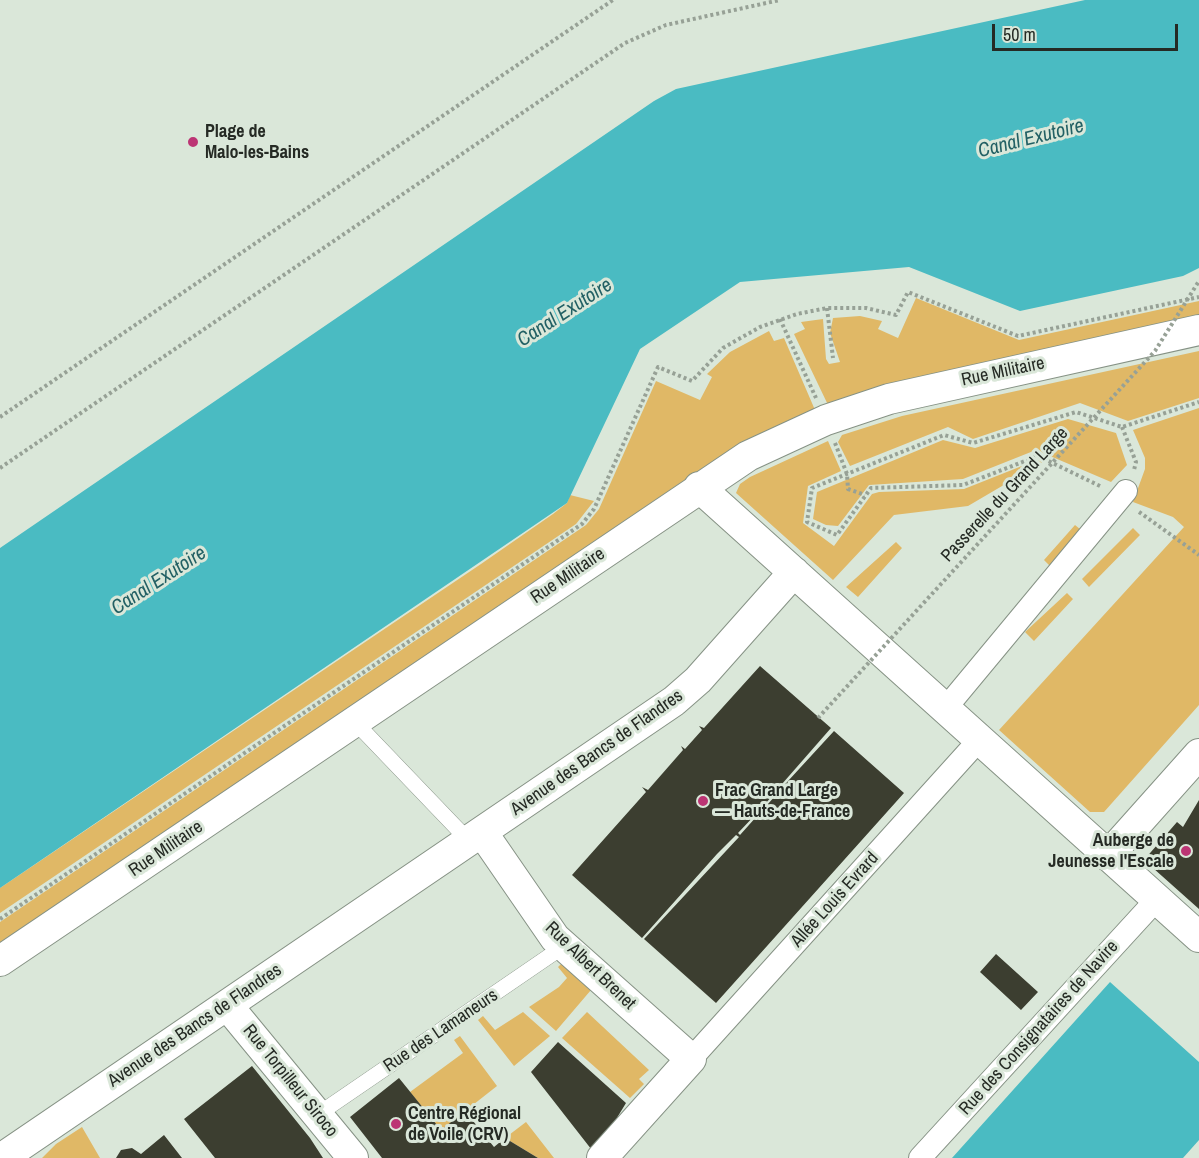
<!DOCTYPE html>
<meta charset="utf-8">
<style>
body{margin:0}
#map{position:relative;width:1199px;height:1158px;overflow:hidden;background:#dae7d9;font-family:"Archivo Narrow",sans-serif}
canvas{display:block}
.scale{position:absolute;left:992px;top:24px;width:186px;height:27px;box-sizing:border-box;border:3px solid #252a24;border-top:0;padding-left:8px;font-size:18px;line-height:21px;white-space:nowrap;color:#252a24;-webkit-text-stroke:4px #dae7d9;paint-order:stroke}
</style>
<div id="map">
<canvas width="1199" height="1158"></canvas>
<div class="scale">50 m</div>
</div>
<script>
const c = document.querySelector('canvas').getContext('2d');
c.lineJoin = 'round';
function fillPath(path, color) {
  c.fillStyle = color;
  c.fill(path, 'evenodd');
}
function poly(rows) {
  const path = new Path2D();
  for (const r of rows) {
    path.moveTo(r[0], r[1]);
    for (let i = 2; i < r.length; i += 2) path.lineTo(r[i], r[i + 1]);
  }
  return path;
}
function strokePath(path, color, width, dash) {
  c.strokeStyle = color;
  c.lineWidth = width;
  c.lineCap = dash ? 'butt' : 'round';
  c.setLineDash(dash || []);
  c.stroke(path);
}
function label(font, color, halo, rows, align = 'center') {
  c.font = font + ' "Archivo Narrow",sans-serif';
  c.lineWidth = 6;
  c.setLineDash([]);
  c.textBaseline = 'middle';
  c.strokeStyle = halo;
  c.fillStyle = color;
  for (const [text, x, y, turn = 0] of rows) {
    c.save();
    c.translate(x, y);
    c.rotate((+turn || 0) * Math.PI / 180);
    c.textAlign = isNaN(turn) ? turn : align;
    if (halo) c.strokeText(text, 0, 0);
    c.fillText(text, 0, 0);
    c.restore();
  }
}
fillPath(poly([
 [916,298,1019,340,1199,301,1199,317,829,407,794,334,805,329,801,322,823,319,826,359,829,364,840,362,830,333,833,318,860,316,882,321,878,329,898,338],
 [769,331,774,341,784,338,815,410,731,450,701,469,0,943,0,922,586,525,599,509,656,381,700,400,712,377,707,374,730,352],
 [1199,351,1199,398,1128,421,1080,403,973,439,948,427,850,466,838,442,842,435,902,416],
 [1199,408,1199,705,1104,812,1090,812,999,730,1184,527,1173,517,1133,502,1145,469,1145,458,1133,430],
 [1068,419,1116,433,1127,465,1111,482,1036,450,963,479,869,485,838,526,826,525,813,519,817,492,943,440,975,448],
 [828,441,841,471,808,486,803,523,834,546,861,509,872,494,879,492,964,489,1037,460,1043,462,968,506,894,515,833,580,736,493,740,484,750,477],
 [570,495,594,501,576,524,0,913,0,888,481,564,553,514,567,503],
 [1075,525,1086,534,1054,570,1044,560],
 [1133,528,1140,535,1089,587,1082,579],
 [896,542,902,548,858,597,846,587],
 [1067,593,1073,599,1034,641,1025,632],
 [563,962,591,990,556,1031,529,1007,559,987,567,978,558,967],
 [523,1012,550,1036,514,1066,478,1020,483,1016,495,1030],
 [587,1012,649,1070,639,1079,644,1084,630,1098,562,1038],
 [460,1036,497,1086,441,1130,410,1092,463,1053,454,1040],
 [526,1122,554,1158,538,1158,505,1138],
 [82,1127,100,1158,42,1158,56,1144]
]), '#e0b866');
fillPath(poly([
 [1085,0,1199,0,1199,268,1183,276,1020,311,909,267,740,282,640,349,567,503,0,888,0,548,654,101,676,89],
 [1110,982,1199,1062,1199,1140,1183,1158,952,1158]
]), '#4abbc2');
fillPath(poly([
 [760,666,831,728,775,792,777,793,834,731,904,793,716,1003,644,939,739,837,736,835,717,854,642,938,572,875,646,792,642,787,648,790,683,750,681,746,685,749,702,730,699,726,704,728],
 [774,794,776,795,759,814,757,813],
 [756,814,757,816,740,835,738,833],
 [1199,800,1199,909,1144,860,1177,822,1183,827],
 [996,954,1038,992,1021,1010,980,972],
 [558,1042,626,1103,595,1154,531,1072],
 [252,1066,310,1138,323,1158,215,1158,184,1119],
 [399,1078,441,1130,465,1111,494,1147,505,1138,538,1158,382,1158,350,1117],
 [164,1135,182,1158,116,1158,121,1150,132,1148,141,1154]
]), '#3c3e30');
const service = poly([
 [354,721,469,841],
 [317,1115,564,946]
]);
const pedestrian = poly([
 [945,709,1126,491],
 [691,1059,979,740],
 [920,1158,1157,899]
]);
const minor = poly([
 [699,487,1199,937],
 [482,832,555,938,691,1059,602,1158],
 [1108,856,1199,754],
 [0,961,748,456,826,420,889,399,1199,330],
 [227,1005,353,1158],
 [2,1158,674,701,698,680,794,572]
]);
strokePath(service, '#869285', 16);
strokePath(pedestrian, '#869285', 24);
strokePath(minor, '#869285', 32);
strokePath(poly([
 [827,308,833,358],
 [780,319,816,398],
 [0,417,613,0],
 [1122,427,1136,462,1134,470],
 [835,443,847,474,848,489,865,495],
 [0,468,625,43,666,25,780,0],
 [1100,486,1038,456,963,485,871,488,837,535,807,522,812,488,944,435,973,443,1076,412,1122,427,1199,402],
 [1139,512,1199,555],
 [0,919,582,524,594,509,658,367,692,381,723,348,760,327,797,314,827,308,866,308,896,315,908,292,1018,336,1199,297]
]), '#97a196', 4, [3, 3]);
strokePath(service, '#fff', 15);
strokePath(pedestrian, '#fff', 22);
strokePath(minor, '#fff', 30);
strokePath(poly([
 [818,718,1155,351,1199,281]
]), '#97a196', 4, [3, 3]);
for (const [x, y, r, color] of [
 [193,142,6,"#bc3574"],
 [703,801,6,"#bc3574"],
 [1186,851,6,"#bc3574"],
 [396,1124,6,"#bc3574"]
]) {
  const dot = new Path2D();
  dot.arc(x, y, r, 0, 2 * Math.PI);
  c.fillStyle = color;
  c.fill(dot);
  strokePath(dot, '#dae7d9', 2);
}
label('bold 18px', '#252a24', '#dae7d9', [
 ["Plage de",205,132],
 ["Malo-les-Bains",205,153],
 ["Frac Grand Large",715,791],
 ["— Hauts-de-France",715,812],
 ["Auberge de",1174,841,"right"],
 ["Jeunesse l'Escale",1174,862,"right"],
 ["Centre Régional",408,1114],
 ["de Voile (CRV)",408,1135]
], 'left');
label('18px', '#252a24', '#dae7d9', [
 ["Rue Militaire",1003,372,-12],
 ["Passerelle du Grand Large",1005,495,-47],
 ["Rue Militaire",568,576,-34],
 ["Avenue des Bancs de Flandres",597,753,-35],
 ["Rue Militaire",166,849,-34],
 ["Allée Louis Evrard",835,900,-48],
 ["Rue Albert Brenet",590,966,44],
 ["Avenue des Bancs de Flandres",195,1026,-34],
 ["Rue des Consignataires de Navire",1039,1028,-48],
 ["Rue des Lamaneurs",441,1031,-34],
 ["Rue Torpilleur Siroco",290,1081,51]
]);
label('italic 20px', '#226064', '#dae7d9', [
 ["Canal Exutoire",1031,139,-14],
 ["Canal Exutoire",565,313,-33],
 ["Canal Exutoire",159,581,-33]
]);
</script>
